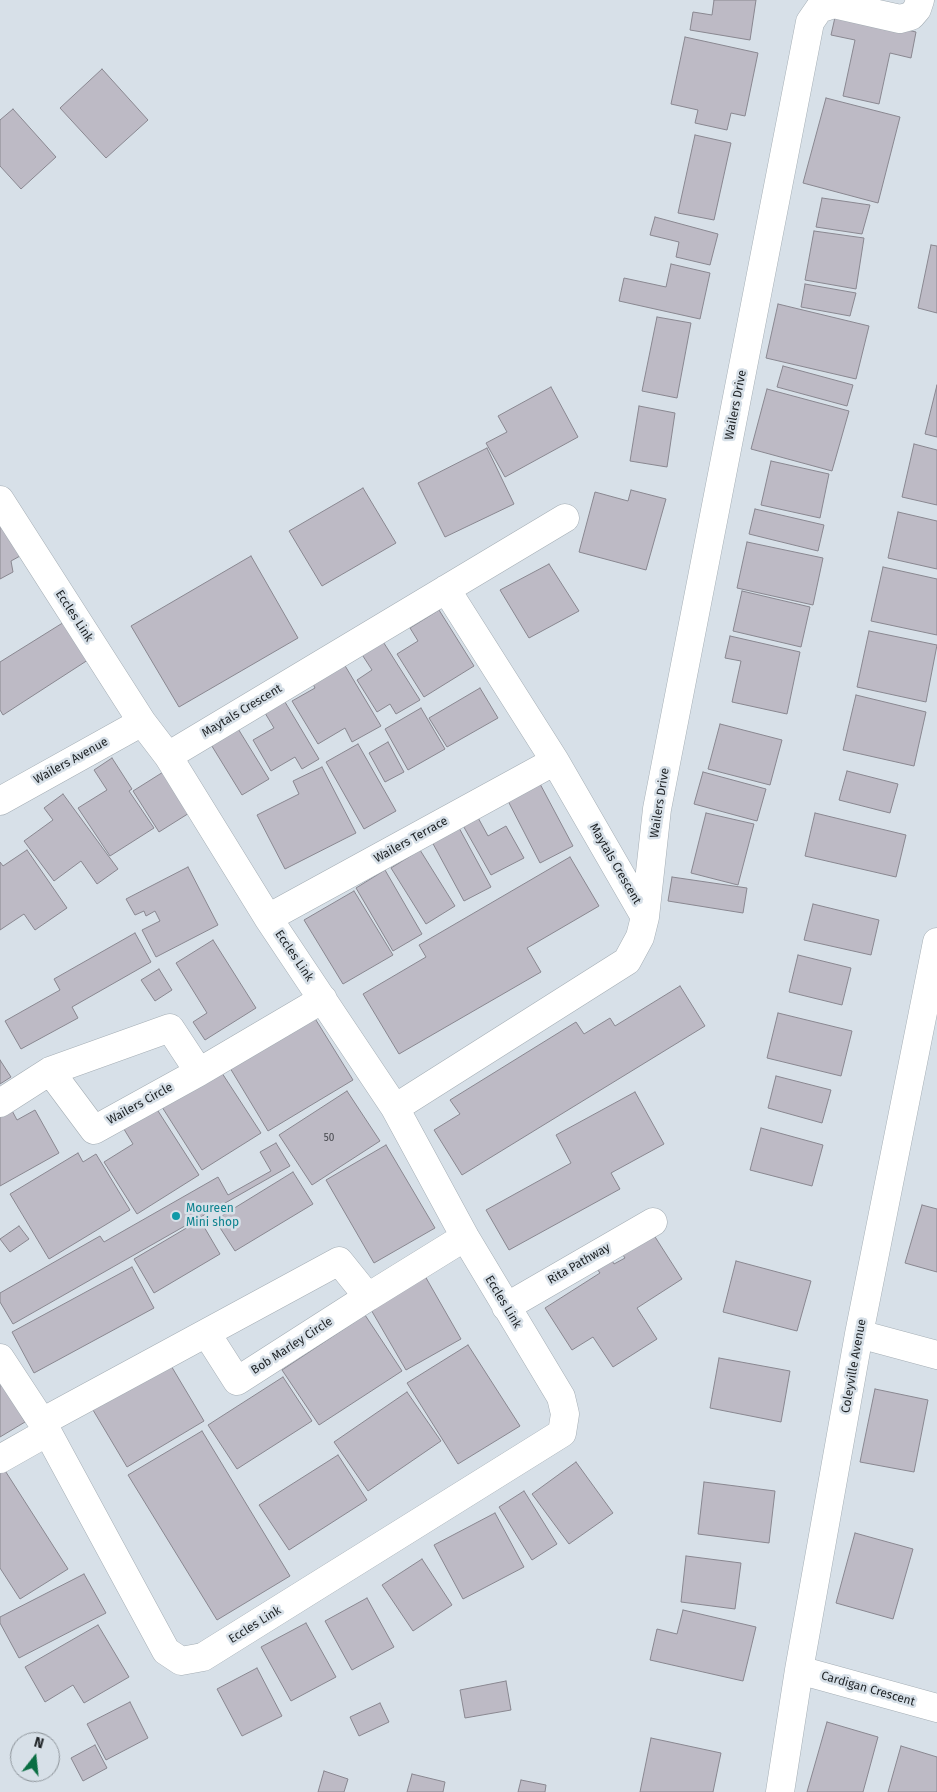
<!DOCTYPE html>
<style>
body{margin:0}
#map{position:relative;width:937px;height:1792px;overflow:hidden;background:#d7e0e8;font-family:"Fira Sans",sans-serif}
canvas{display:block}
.north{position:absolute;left:10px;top:1732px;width:50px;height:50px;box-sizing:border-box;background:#d7e0e8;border:1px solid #8d949a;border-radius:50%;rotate:16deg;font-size:14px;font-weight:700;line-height:20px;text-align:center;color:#1d2124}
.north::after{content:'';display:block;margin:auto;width:18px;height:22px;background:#0a6e43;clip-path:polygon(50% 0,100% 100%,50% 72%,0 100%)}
</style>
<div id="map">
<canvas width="937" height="1792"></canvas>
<div class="north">N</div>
</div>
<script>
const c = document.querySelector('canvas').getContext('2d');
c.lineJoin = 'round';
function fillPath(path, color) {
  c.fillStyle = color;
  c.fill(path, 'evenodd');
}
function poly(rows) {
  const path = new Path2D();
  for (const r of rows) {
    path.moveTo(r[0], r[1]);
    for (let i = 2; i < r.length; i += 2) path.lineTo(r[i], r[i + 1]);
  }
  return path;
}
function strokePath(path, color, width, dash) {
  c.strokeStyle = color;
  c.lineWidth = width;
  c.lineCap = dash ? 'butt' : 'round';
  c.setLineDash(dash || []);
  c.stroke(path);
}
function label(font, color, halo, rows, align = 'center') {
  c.font = font + ' "Fira Sans",sans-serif';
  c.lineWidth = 5;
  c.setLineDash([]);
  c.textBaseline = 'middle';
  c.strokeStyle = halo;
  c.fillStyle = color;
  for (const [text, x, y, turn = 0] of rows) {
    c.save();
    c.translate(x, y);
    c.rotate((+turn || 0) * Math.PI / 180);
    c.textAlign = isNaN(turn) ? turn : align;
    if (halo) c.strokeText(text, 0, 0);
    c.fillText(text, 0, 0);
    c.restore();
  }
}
const building = poly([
 [714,0,756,0,750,40,690,30,693,12,712,15,714,0],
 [836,13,916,32,911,58,890,53,879,104,843,96,855,40,831,35,836,13],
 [685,37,758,53,745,116,731,113,727,130,695,123,698,110,671,104,685,37],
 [102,69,148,120,106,158,60,108,102,69],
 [826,98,900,117,878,203,803,183,826,98],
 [13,109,56,157,21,189,0,166,0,120,13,109],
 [695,135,731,143,714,220,678,213,695,135],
 [822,198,870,205,862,234,816,227,822,198],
 [655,217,718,234,710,265,676,257,679,242,650,235,655,217],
 [814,231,864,238,856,289,805,280,814,231],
 [931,245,937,246,937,313,918,308,931,245],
 [671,264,710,273,700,319,619,301,624,278,666,287,671,264],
 [805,284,856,293,850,316,801,307,805,284],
 [778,304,869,326,856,379,766,358,778,304],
 [657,317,691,323,677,398,642,391,657,317],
 [783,366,853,385,847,406,777,387,783,366],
 [937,385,937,437,925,434,937,385],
 [551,387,578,437,505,477,486,443,507,432,498,416,551,387],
 [767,389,849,411,832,471,751,449,767,389],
 [639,406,675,413,667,467,630,461,639,406],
 [914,444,937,450,937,505,902,497,914,444],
 [487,448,514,504,445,537,418,483,487,448],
 [771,461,829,474,820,518,761,505,771,461],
 [363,488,396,543,322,586,289,531,363,488],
 [631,490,666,499,646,570,579,552,595,492,628,501,631,490],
 [0,503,29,551,11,561,13,572,0,579,0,503],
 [755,509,824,525,818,551,749,534,755,509],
 [898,512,937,521,937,569,888,558,898,512],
 [747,542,823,558,813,605,737,588,747,542],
 [251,556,298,638,179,707,131,626,251,556],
 [549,564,579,611,529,638,500,590,549,564],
 [883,567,937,579,937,635,871,621,883,567],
 [742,591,810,607,801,647,733,631,742,591],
 [439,610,474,666,424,697,397,654,418,641,410,628,439,610],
 [69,619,91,658,3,715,0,710,0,662,69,619],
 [869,631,937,645,926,702,857,687,869,631],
 [730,636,800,652,787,714,732,702,741,661,725,658,730,636],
 [382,640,420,700,396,714,390,704,377,712,357,680,372,670,361,653,382,640],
 [344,664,381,726,352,742,345,728,318,744,292,701,315,688,312,682,344,664],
 [480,688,498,718,447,747,429,718,480,688],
 [856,695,926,712,914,766,843,750,856,695],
 [285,702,319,759,302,769,295,757,271,771,253,740,274,728,265,713,285,702],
 [421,708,445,749,408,770,385,729,421,708],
 [720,724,782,740,770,785,708,769,720,724],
 [237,727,269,779,242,795,210,743,237,727],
 [388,742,404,772,385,782,369,753,388,742],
 [358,744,396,811,364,829,326,762,358,744],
 [112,758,132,789,129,791,154,828,110,856,78,808,107,790,94,770,112,758],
 [322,767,356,833,285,869,257,815,299,794,293,781,322,767],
 [168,769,194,810,159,832,133,791,168,769],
 [847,771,898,784,890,813,839,800,847,771],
 [703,772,766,789,757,821,694,804,703,772],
 [539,782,573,846,540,863,507,799,539,782],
 [63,794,118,869,97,884,81,861,54,881,24,841,53,820,44,808,63,794],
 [706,813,754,824,738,885,691,873,706,813],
 [815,813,906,835,896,877,805,856,815,813],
 [476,814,488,836,506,826,524,858,491,875,461,822,476,814],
 [458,826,491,887,464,901,431,840,458,826],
 [27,850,67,908,35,930,24,914,0,930,0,862,3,866,27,850],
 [420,850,455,906,426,924,391,868,420,850],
 [570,857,599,906,527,948,541,972,399,1054,363,994,426,957,419,945,570,857],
 [188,867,218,925,156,957,142,930,160,921,155,911,146,916,144,911,135,915,126,899,188,867],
 [385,870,422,934,393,951,356,888,385,870],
 [672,877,747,888,743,913,668,901,672,877],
 [354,891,393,955,343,984,304,920,354,891],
 [813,904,879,920,871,955,804,940,813,904],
 [135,933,151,962,72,1007,78,1018,21,1049,5,1021,60,990,54,979,135,933],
 [213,940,256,1008,205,1040,193,1022,207,1013,176,963,213,940],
 [798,955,851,968,842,1005,789,992,798,955],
 [159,969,172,990,155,1001,141,980,159,969],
 [680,986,705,1026,462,1175,434,1130,460,1114,450,1100,576,1022,584,1034,610,1018,615,1026,680,986],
 [311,1012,353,1080,268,1131,227,1063,311,1012],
 [778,1013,852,1031,841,1076,767,1058,778,1013],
 [0,1060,11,1077,0,1084,0,1060],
 [220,1070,261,1133,202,1170,162,1107,220,1070],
 [776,1076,831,1090,822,1123,768,1108,776,1076],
 [347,1091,380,1141,312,1185,279,1135,347,1091],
 [635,1092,664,1144,611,1173,620,1189,509,1250,486,1210,571,1163,556,1135,635,1092],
 [151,1100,199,1175,137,1214,104,1162,133,1144,119,1121,151,1100],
 [9,1105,17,1120,35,1110,59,1153,0,1186,0,1110,9,1105],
 [761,1128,823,1145,812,1186,750,1170,761,1128],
 [276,1143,290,1166,13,1324,0,1302,0,1293,100,1236,104,1242,218,1177,228,1195,271,1171,260,1152,276,1143],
 [386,1145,435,1228,374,1263,326,1180,386,1145],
 [78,1153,83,1162,96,1154,130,1210,49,1259,10,1194,78,1153],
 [293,1172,313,1204,235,1251,215,1220,293,1172],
 [922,1205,937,1209,937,1272,905,1263,922,1205],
 [200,1220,220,1254,154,1293,134,1259,200,1220],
 [19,1226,29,1239,10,1252,0,1239,19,1226],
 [650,1229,682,1279,637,1308,657,1339,613,1367,593,1337,572,1350,545,1308,600,1273,595,1266,610,1257,614,1264,625,1258,619,1249,650,1229],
 [736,1261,811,1281,797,1331,723,1312,736,1261],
 [132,1267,154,1308,34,1373,12,1332,132,1267],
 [425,1276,461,1339,406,1370,370,1308,425,1276],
 [365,1315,402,1371,319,1425,282,1370,365,1315],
 [468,1345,520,1426,458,1464,407,1383,468,1345],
 [719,1358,790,1371,781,1422,710,1408,719,1358],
 [167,1359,204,1421,127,1467,90,1405,167,1359],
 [283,1377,312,1421,237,1469,208,1425,283,1377],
 [0,1379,25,1422,0,1437,0,1379],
 [875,1389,928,1400,914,1472,860,1462,875,1389],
 [407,1392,441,1441,368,1491,334,1442,407,1392],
 [202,1431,290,1576,217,1620,128,1475,202,1431],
 [338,1455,367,1500,289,1550,259,1505,338,1455],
 [576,1462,613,1513,569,1544,532,1494,576,1462],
 [4,1469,68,1569,20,1599,0,1568,0,1472,4,1469],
 [704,1482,775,1491,769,1543,698,1534,704,1482],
 [524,1491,557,1544,532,1560,499,1507,524,1491],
 [495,1513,524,1567,463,1599,434,1545,495,1513],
 [855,1533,913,1549,893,1619,836,1603,855,1533],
 [686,1556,741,1563,735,1609,681,1602,686,1556],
 [422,1559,452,1605,413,1631,382,1585,422,1559],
 [84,1574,106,1613,19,1658,0,1623,0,1617,84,1574],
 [367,1598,394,1647,352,1670,325,1621,367,1598],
 [683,1610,756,1627,743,1681,650,1660,657,1629,677,1634,683,1610],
 [306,1623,336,1677,291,1701,261,1647,306,1623],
 [98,1625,129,1677,84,1703,73,1685,45,1702,25,1667,98,1625],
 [257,1668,282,1716,242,1736,217,1689,257,1668],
 [506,1681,511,1710,465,1718,460,1690,506,1681],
 [130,1702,148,1738,106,1760,87,1724,130,1702],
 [380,1703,389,1722,359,1736,350,1717,380,1703],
 [827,1722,878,1737,863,1792,807,1792,827,1722],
 [651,1738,721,1753,713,1792,640,1792,651,1738],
 [95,1745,107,1768,83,1781,71,1758,95,1745],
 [901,1746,937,1757,937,1792,888,1792,901,1746],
 [324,1771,348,1779,344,1792,318,1792,324,1771],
 [412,1774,445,1782,443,1792,407,1792,412,1774],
 [521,1780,546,1785,545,1792,518,1792,521,1780]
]);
fillPath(building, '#bdbac5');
strokePath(building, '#898790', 1);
const minor = poly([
 [0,500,142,722,168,756,268,918,395,1108,465,1237,561,1397,565,1414,562,1433,203,1657,181,1661,166,1651,42,1422,0,1358],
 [446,589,555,761,645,917],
 [168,756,565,518],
 [0,801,142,722],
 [268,918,555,761],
 [50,1071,94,1130,199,1072],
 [0,1103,50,1071,170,1028,199,1072,323,999],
 [395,1108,627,961,640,937,645,917,657,809,810,22,819,9,834,4,900,19,911,16,917,9,920,0],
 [506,1307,653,1222],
 [207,1334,237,1381,368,1297],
 [859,1334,937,1355],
 [42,1422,339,1261,368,1297,465,1237],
 [0,1459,46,1433],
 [799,1670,937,1708],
 [780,1792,799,1670,859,1334,937,942]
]);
strokePath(minor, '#a4adb4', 29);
strokePath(minor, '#fff', 28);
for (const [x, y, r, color] of [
 [176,1216,5,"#0f9aa8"]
]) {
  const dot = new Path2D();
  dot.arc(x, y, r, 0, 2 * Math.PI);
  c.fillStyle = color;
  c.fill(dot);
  strokePath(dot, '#d7e0e8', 2);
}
label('10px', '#45474c', null, [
 ["50",329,1138]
]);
label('12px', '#1d2124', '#d7e0e8', [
 ["Wailers Drive",736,405,-79],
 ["Eccles Link",74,616,57],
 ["Maytals Crescent",242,711,-31],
 ["Wailers Avenue",71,761,-29],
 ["Wailers Drive",660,803,-81],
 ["Wailers Terrace",411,840,-29],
 ["Maytals Crescent",615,864,60],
 ["Eccles Link",294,956,56],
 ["Wailers Circle",140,1104,-29],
 ["Rita Pathway",579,1264,-30],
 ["Eccles Link",503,1302,59],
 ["Bob Marley Circle",292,1346,-33],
 ["Coleyville Avenue",854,1366,-80],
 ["Eccles Link",255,1625,-32],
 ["Cardigan Crescent",868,1689,16]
]);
label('12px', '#0d838f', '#d7e0e8', [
 ["Moureen",186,1209],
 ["Mini shop",186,1223]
], 'left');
</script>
